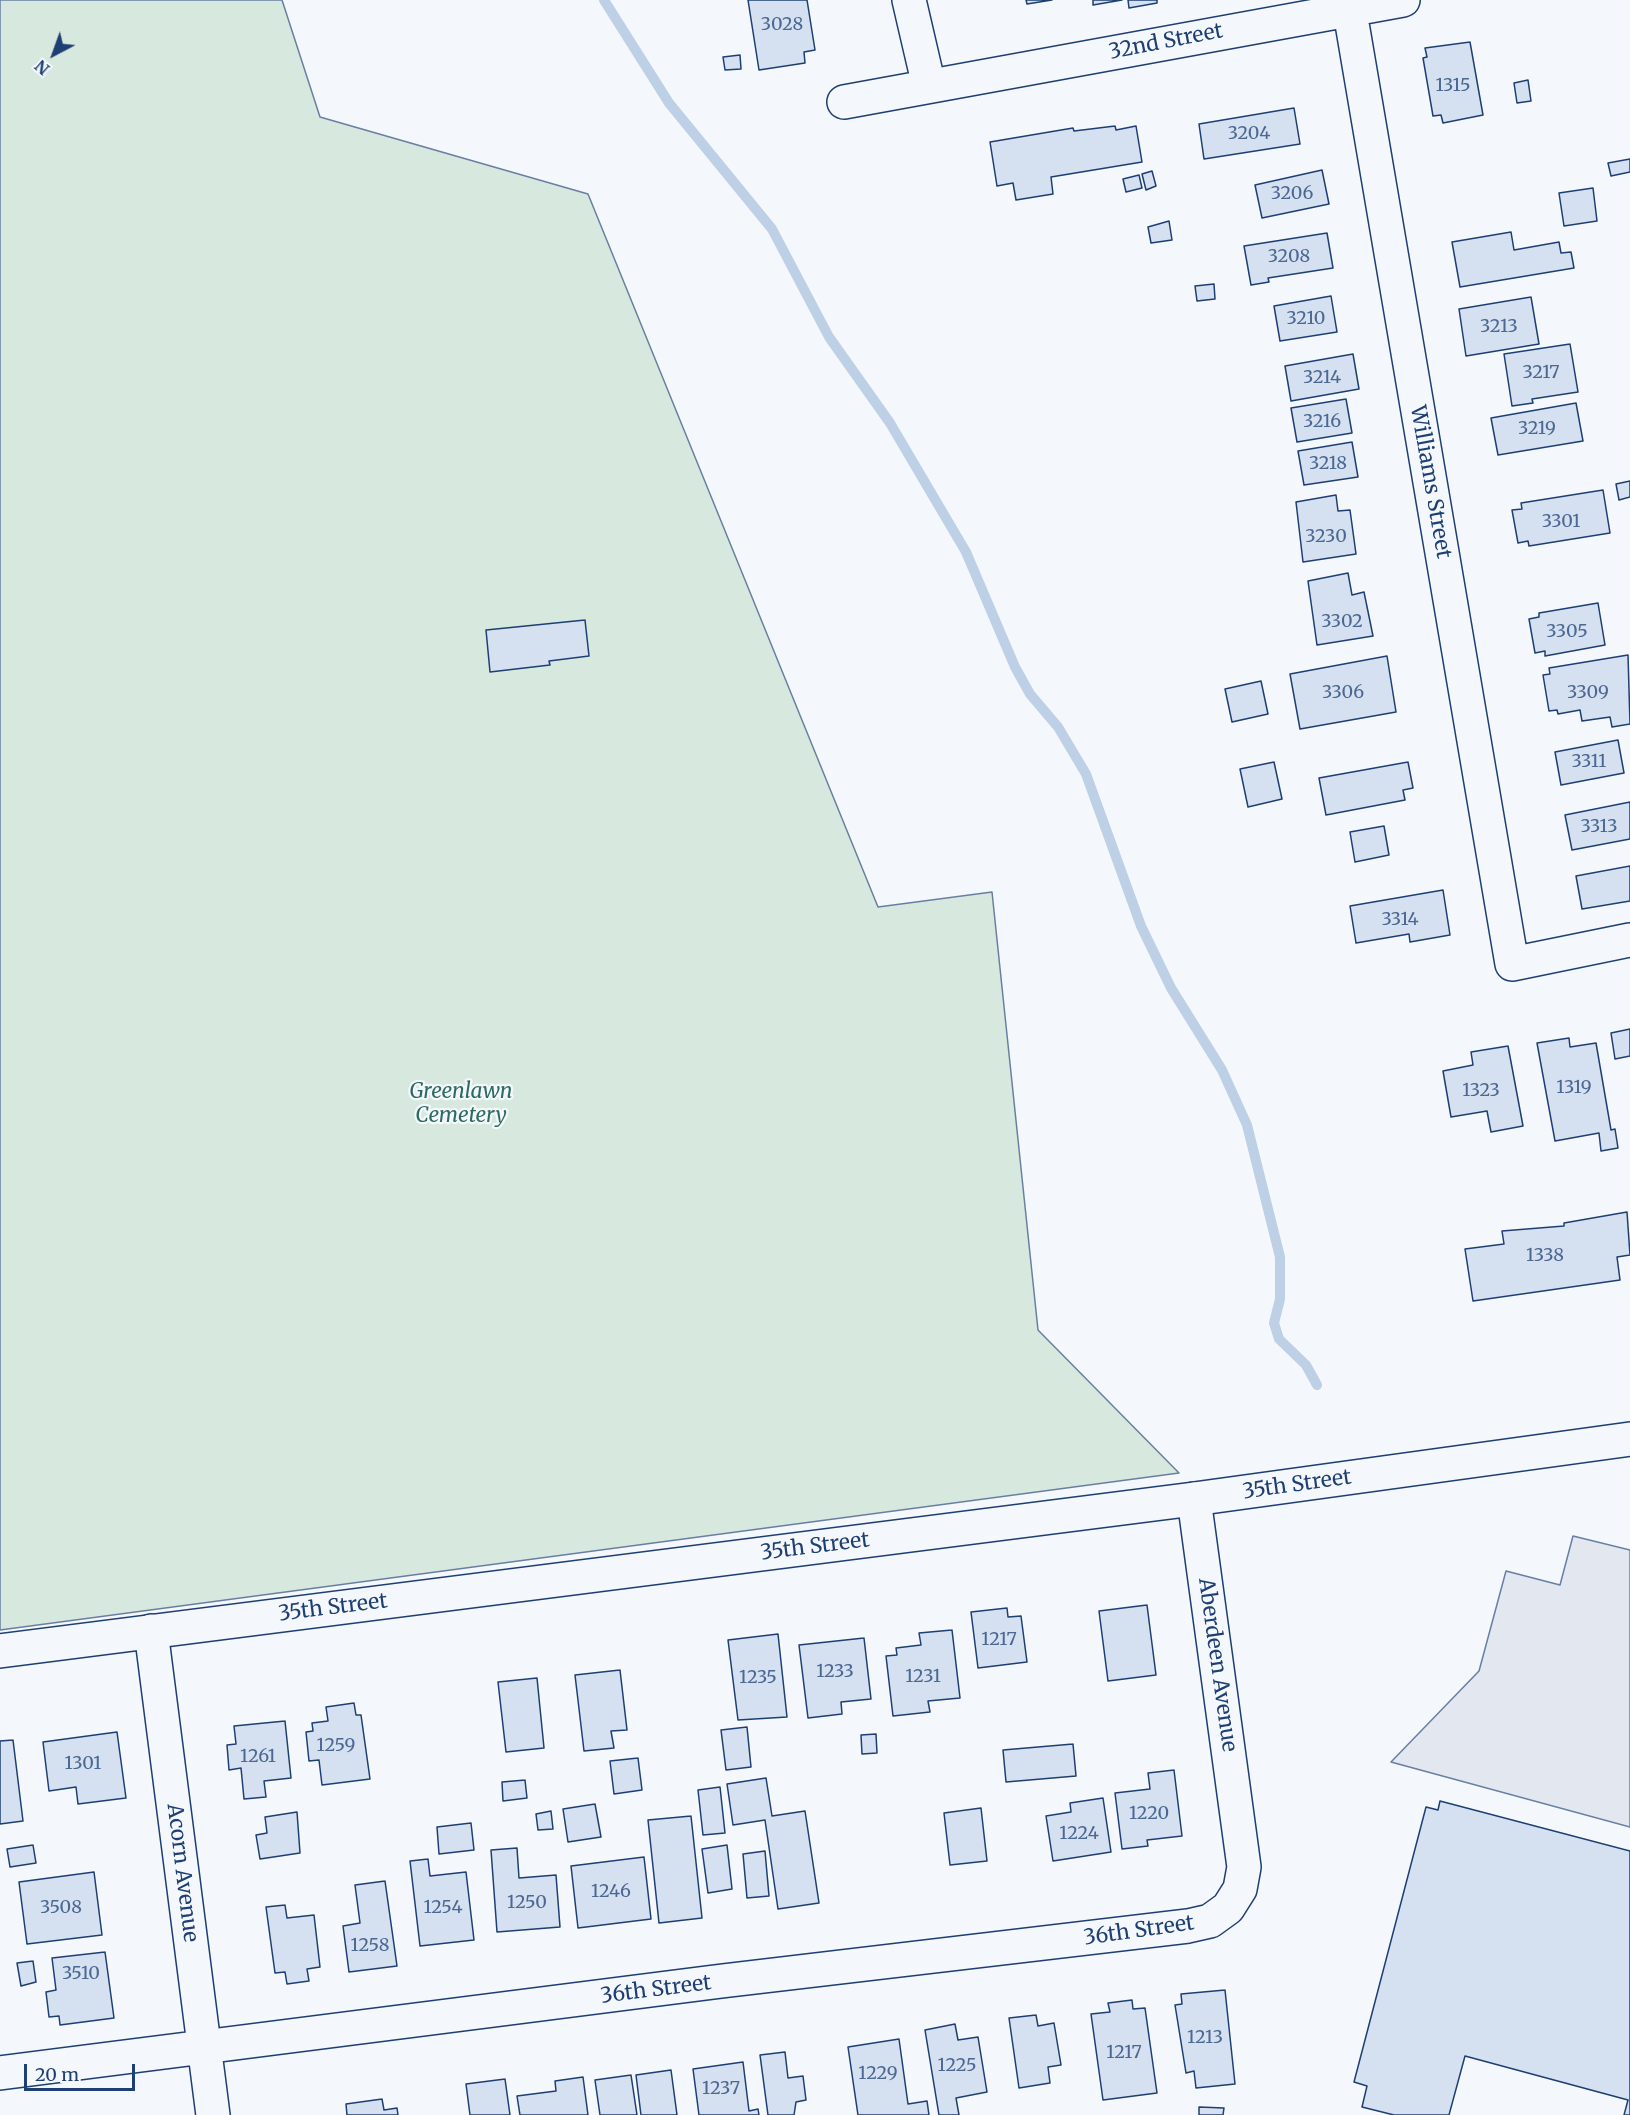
<!DOCTYPE html>
<style>
body{margin:0}
#map{position:relative;width:1630px;height:2115px;overflow:hidden;background:#f4f7fb;font-family:Merriweather,serif}
canvas{display:block}
.north{position:absolute;left:24px;top:24px;width:60px;height:60px;-webkit-text-stroke:4px #f4f7fb;paint-order:stroke;rotate:221deg;font-size:16px;font-weight:700;line-height:24px;text-align:center;color:#1d3f73}
.north::after{content:'';display:block;margin:auto;width:21px;height:27px;background:#1d3f73;clip-path:polygon(50% 0,100% 100%,50% 72%,0 100%)}
.scale{position:absolute;left:24px;top:2064px;width:111px;height:27px;box-sizing:border-box;border:3px solid #1d3f73;border-top:0;padding-left:8px;font-size:18px;line-height:21px;white-space:nowrap;color:#1d3f73;-webkit-text-stroke:4px #f4f7fb;paint-order:stroke}
</style>
<div id="map">
<canvas width="1630" height="2115"></canvas>
<div class="north">N</div>
<div class="scale">20 m</div>
</div>
<script>
const c = document.querySelector('canvas').getContext('2d');
c.lineJoin = 'round';
function fillPath(path, color) {
  c.fillStyle = color;
  c.fill(path, 'evenodd');
}
function poly(rows) {
  const path = new Path2D();
  for (const r of rows) {
    path.moveTo(r[0], r[1]);
    for (let i = 2; i < r.length; i += 2) path.lineTo(r[i], r[i + 1]);
  }
  return path;
}
function strokePath(path, color, width, dash) {
  c.strokeStyle = color;
  c.lineWidth = width;
  c.lineCap = dash ? 'butt' : 'round';
  c.setLineDash(dash || []);
  c.stroke(path);
}
function label(font, color, halo, rows, align = 'center') {
  c.font = font + ' Merriweather,serif';
  c.lineWidth = 4.5;
  c.setLineDash([]);
  c.textBaseline = 'middle';
  c.strokeStyle = halo;
  c.fillStyle = color;
  for (const [text, x, y, turn = 0] of rows) {
    c.save();
    c.translate(x, y);
    c.rotate((+turn || 0) * Math.PI / 180);
    c.textAlign = isNaN(turn) ? turn : align;
    if (halo) c.strokeText(text, 0, 0);
    c.fillText(text, 0, 0);
    c.restore();
  }
}
const green = poly([
 [0,0,282,0,320,117,588,194,878,907,992,892,1038,1330,1179,1473,0,1630,0,0]
]);
fillPath(green, '#d7e8df');
strokePath(green, '#687fa3', 1.5);
const parking = poly([
 [1573,1536,1630,1550,1630,1827,1391,1762,1479,1671,1506,1571,1560,1585,1573,1536]
]);
fillPath(parking, '#e3e8f0');
strokePath(parking, '#687fa3', 1.5);
strokePath(poly([
 [604,0,669,103,772,229,829,337,890,423,966,552,1015,667,1030,694,1058,727,1086,774,1141,926,1171,988,1222,1070,1247,1125,1280,1257,1280,1299,1274,1323,1279,1339,1306,1365,1317,1385]
]), '#bed0e5', 10);
const building = poly([
 [748,0,807,0,815,50,804,52,805,63,759,70,748,0],
 [1026,0,1052,0,1027,4,1026,0],
 [1093,0,1122,0,1093,5,1093,0],
 [1128,0,1157,0,1157,3,1129,8,1128,0],
 [1470,42,1483,115,1443,123,1441,115,1433,116,1423,58,1427,57,1425,48,1470,42],
 [740,55,741,69,725,70,723,57,740,55],
 [1528,80,1531,101,1517,103,1514,83,1528,80],
 [1294,108,1300,144,1204,159,1199,124,1294,108],
 [1115,126,1116,130,1136,126,1142,162,1051,177,1053,194,1016,200,1013,183,997,186,990,142,1073,128,1074,131,1115,126],
 [1630,159,1630,172,1611,176,1608,163,1630,159],
 [1322,170,1329,204,1262,218,1255,185,1322,170],
 [1152,171,1156,186,1146,190,1142,174,1152,171],
 [1139,175,1142,188,1126,192,1123,179,1139,175],
 [1593,188,1597,221,1564,226,1559,193,1593,188],
 [1169,221,1172,240,1151,243,1148,227,1169,221],
 [1511,232,1514,250,1559,242,1561,253,1571,252,1574,268,1460,287,1452,242,1511,232],
 [1327,233,1333,268,1268,278,1269,282,1251,285,1244,246,1327,233],
 [1214,284,1215,299,1197,301,1195,286,1214,284],
 [1331,296,1337,332,1280,341,1274,306,1331,296],
 [1531,297,1539,344,1466,356,1459,309,1531,297],
 [1570,344,1578,392,1532,399,1533,403,1512,406,1504,354,1570,344],
 [1353,354,1359,389,1291,401,1285,366,1353,354],
 [1346,399,1352,433,1297,442,1291,408,1346,399],
 [1576,403,1583,441,1498,455,1491,418,1576,403],
 [1352,442,1358,477,1304,485,1298,451,1352,442],
 [1630,481,1630,497,1619,500,1616,484,1630,481],
 [1603,490,1610,533,1529,546,1528,541,1518,543,1512,510,1522,509,1521,503,1603,490],
 [1336,495,1338,511,1350,510,1356,554,1303,562,1296,502,1336,495],
 [1348,573,1352,595,1364,592,1373,636,1317,645,1308,581,1348,573],
 [1598,603,1605,645,1545,656,1545,651,1535,653,1529,619,1539,617,1539,613,1598,603],
 [585,620,589,656,549,661,550,665,490,672,486,630,585,620],
 [1628,655,1630,724,1612,727,1610,717,1582,721,1580,710,1558,714,1557,710,1549,711,1543,675,1550,674,1549,668,1628,655],
 [1387,656,1396,712,1300,729,1290,674,1387,656],
 [1261,681,1268,714,1232,722,1225,689,1261,681],
 [1618,740,1624,773,1561,785,1555,752,1618,740],
 [1274,762,1282,799,1248,807,1240,769,1274,762],
 [1408,762,1413,788,1403,790,1405,800,1326,815,1319,778,1408,762],
 [1630,802,1630,839,1572,850,1565,815,1630,802],
 [1384,826,1389,855,1355,862,1350,832,1384,826],
 [1630,866,1630,901,1582,909,1576,876,1630,866],
 [1443,890,1450,935,1410,942,1409,934,1356,943,1350,906,1443,890],
 [1630,1029,1630,1056,1615,1059,1611,1033,1630,1029],
 [1569,1038,1570,1047,1596,1043,1611,1130,1615,1129,1618,1148,1601,1151,1599,1133,1555,1141,1537,1043,1569,1038],
 [1508,1046,1523,1126,1491,1132,1487,1111,1451,1117,1443,1071,1473,1065,1471,1052,1508,1046],
 [1627,1212,1630,1255,1617,1257,1620,1280,1473,1301,1465,1249,1504,1244,1502,1231,1564,1226,1564,1223,1627,1212],
 [1147,1605,1156,1675,1108,1681,1099,1611,1147,1605],
 [1007,1608,1008,1617,1021,1616,1027,1662,978,1668,971,1612,1007,1608],
 [952,1630,960,1698,928,1701,930,1712,893,1716,886,1656,897,1655,896,1648,921,1645,919,1633,952,1630],
 [778,1634,787,1717,738,1720,728,1640,778,1634],
 [864,1638,871,1699,841,1702,842,1714,808,1718,799,1645,864,1638],
 [620,1670,627,1730,611,1731,614,1748,584,1751,575,1675,620,1670],
 [537,1678,544,1748,506,1752,498,1682,537,1678],
 [354,1703,356,1715,361,1715,370,1779,322,1785,319,1760,309,1761,306,1732,313,1731,312,1723,328,1721,326,1707,354,1703],
 [285,1721,291,1778,264,1781,266,1797,244,1799,241,1768,229,1770,227,1745,236,1744,234,1726,285,1721],
 [747,1727,751,1767,726,1770,721,1730,747,1727],
 [117,1732,126,1798,78,1804,76,1787,49,1791,43,1742,117,1732],
 [876,1734,877,1753,862,1754,861,1735,876,1734],
 [13,1740,23,1821,0,1824,0,1741,13,1740],
 [1073,1744,1076,1776,1006,1782,1003,1750,1073,1744],
 [638,1758,642,1790,614,1794,610,1761,638,1758],
 [1174,1770,1182,1836,1147,1840,1148,1846,1122,1849,1115,1793,1150,1789,1148,1773,1174,1770],
 [766,1778,772,1816,805,1811,819,1903,778,1909,765,1820,733,1825,727,1784,766,1778],
 [525,1780,527,1798,503,1801,502,1782,525,1780],
 [720,1787,725,1833,703,1835,698,1790,720,1787],
 [1103,1798,1111,1852,1053,1861,1046,1816,1071,1812,1070,1803,1103,1798],
 [1440,1801,1630,1851,1630,2115,1624,2115,1628,2100,1465,2056,1449,2115,1394,2115,1362,2107,1367,2086,1354,2082,1426,1807,1438,1810,1440,1801],
 [595,1804,601,1837,568,1842,563,1809,595,1804],
 [981,1808,987,1861,950,1865,944,1813,981,1808],
 [551,1811,553,1829,538,1830,536,1814,551,1811],
 [297,1812,300,1853,260,1859,256,1835,267,1833,265,1817,297,1812],
 [691,1816,702,1918,659,1923,648,1820,691,1816],
 [471,1823,474,1850,439,1854,437,1827,471,1823],
 [33,1845,36,1863,10,1867,7,1849,33,1845],
 [727,1845,732,1889,708,1893,702,1849,727,1845],
 [517,1848,519,1878,556,1875,560,1927,497,1932,491,1850,517,1848],
 [765,1851,769,1896,747,1898,743,1854,765,1851],
 [644,1857,651,1919,578,1928,571,1866,644,1857],
 [428,1859,430,1876,466,1872,474,1940,420,1946,410,1861,428,1859],
 [94,1872,102,1935,27,1944,19,1882,94,1872],
 [385,1881,397,1966,349,1972,343,1926,360,1923,355,1885,385,1881],
 [285,1905,287,1918,314,1915,320,1967,307,1969,309,1981,287,1984,285,1972,275,1973,266,1907,285,1905],
 [105,1952,114,2018,60,2025,59,2016,49,2017,46,1992,56,1990,52,1958,105,1952],
 [33,1961,36,1982,21,1986,17,1963,33,1961],
 [1225,1990,1235,2084,1196,2088,1194,2071,1186,2073,1175,2005,1182,2004,1181,1994,1225,1990],
 [1132,2000,1133,2009,1145,2008,1157,2093,1103,2100,1091,2014,1110,2012,1108,2003,1132,2000],
 [1036,2015,1038,2026,1054,2023,1061,2065,1048,2067,1050,2083,1019,2088,1009,2018,1036,2015],
 [955,2024,958,2040,978,2037,987,2092,956,2098,959,2115,939,2115,925,2030,955,2024],
 [899,2039,908,2104,927,2101,929,2115,858,2115,848,2047,899,2039],
 [785,2052,788,2078,803,2076,806,2100,796,2102,794,2115,768,2115,760,2055,785,2052],
 [743,2062,749,2111,758,2109,759,2115,699,2115,693,2069,743,2062],
 [671,2070,677,2115,641,2115,636,2075,671,2070],
 [631,2075,637,2115,600,2115,595,2080,631,2075],
 [583,2077,588,2115,520,2115,517,2096,556,2091,555,2081,583,2077],
 [505,2079,510,2115,470,2115,466,2084,505,2079],
 [382,2099,384,2110,397,2108,398,2115,347,2115,346,2104,382,2099],
 [1199,2107,1224,2108,1223,2115,1199,2115,1199,2107]
]);
fillPath(building, '#d5e0f0');
strokePath(building, '#1d3f73', 1.5);
const minor = poly([
 [909,0,929,86],
 [1348,0,1512,964,1630,940],
 [844,102,1403,0],
 [151,1631,213,2115],
 [0,2073,722,1981,1188,1926,1210,1921,1228,1908,1240,1889,1244,1867,1194,1499]
]);
const tertiary = poly([
 [0,1651,1194,1499,1630,1439]
]);
strokePath(minor, '#1d3f73', 36);
strokePath(tertiary, '#1d3f73', 36);
strokePath(minor, '#f4f7fb', 33);
strokePath(tertiary, '#f4f7fb', 33);
label('18px', '#4b6792', null, [
 ["3028",782,25],
 ["1315",1453,86],
 ["3204",1249,134],
 ["3206",1292,194],
 ["3208",1289,257],
 ["3210",1306,319],
 ["3213",1499,327],
 ["3217",1541,373],
 ["3214",1322,378],
 ["3216",1322,422],
 ["3219",1537,429],
 ["3218",1328,464],
 ["3301",1561,522],
 ["3230",1326,537],
 ["3302",1342,622],
 ["3305",1567,632],
 ["3306",1343,693],
 ["3309",1588,693],
 ["3311",1589,762],
 ["3313",1599,827],
 ["3314",1400,920],
 ["1319",1574,1088],
 ["1323",1481,1091],
 ["1338",1545,1256],
 ["1217",999,1640],
 ["1233",835,1672],
 ["1231",923,1677],
 ["1235",758,1678],
 ["1259",336,1746],
 ["1261",258,1757],
 ["1301",83,1764],
 ["1220",1149,1814],
 ["1224",1079,1834],
 ["1246",611,1892],
 ["1250",527,1903],
 ["3508",61,1908],
 ["1254",443,1908],
 ["1258",370,1946],
 ["3510",81,1974],
 ["1213",1205,2038],
 ["1217",1124,2053],
 ["1225",957,2066],
 ["1229",878,2074],
 ["1237",721,2089]
]);
label('21px', '#1d3f73', '#f4f7fb', [
 ["32nd Street",1166,42,-11],
 ["Williams Street",1430,482,80],
 ["35th Street",1297,1485,-8],
 ["35th Street",815,1547,-7],
 ["35th Street",333,1608,-7],
 ["Aberdeen Avenue",1217,1665,82],
 ["Acorn Avenue",182,1873,83],
 ["36th Street",1139,1931,-8],
 ["36th Street",656,1990,-7]
]);
label('italic 21px', '#2c6c60', '#f4f7fb', [
 ["Greenlawn",461,1092],
 ["Cemetery",461,1116]
]);
</script>
